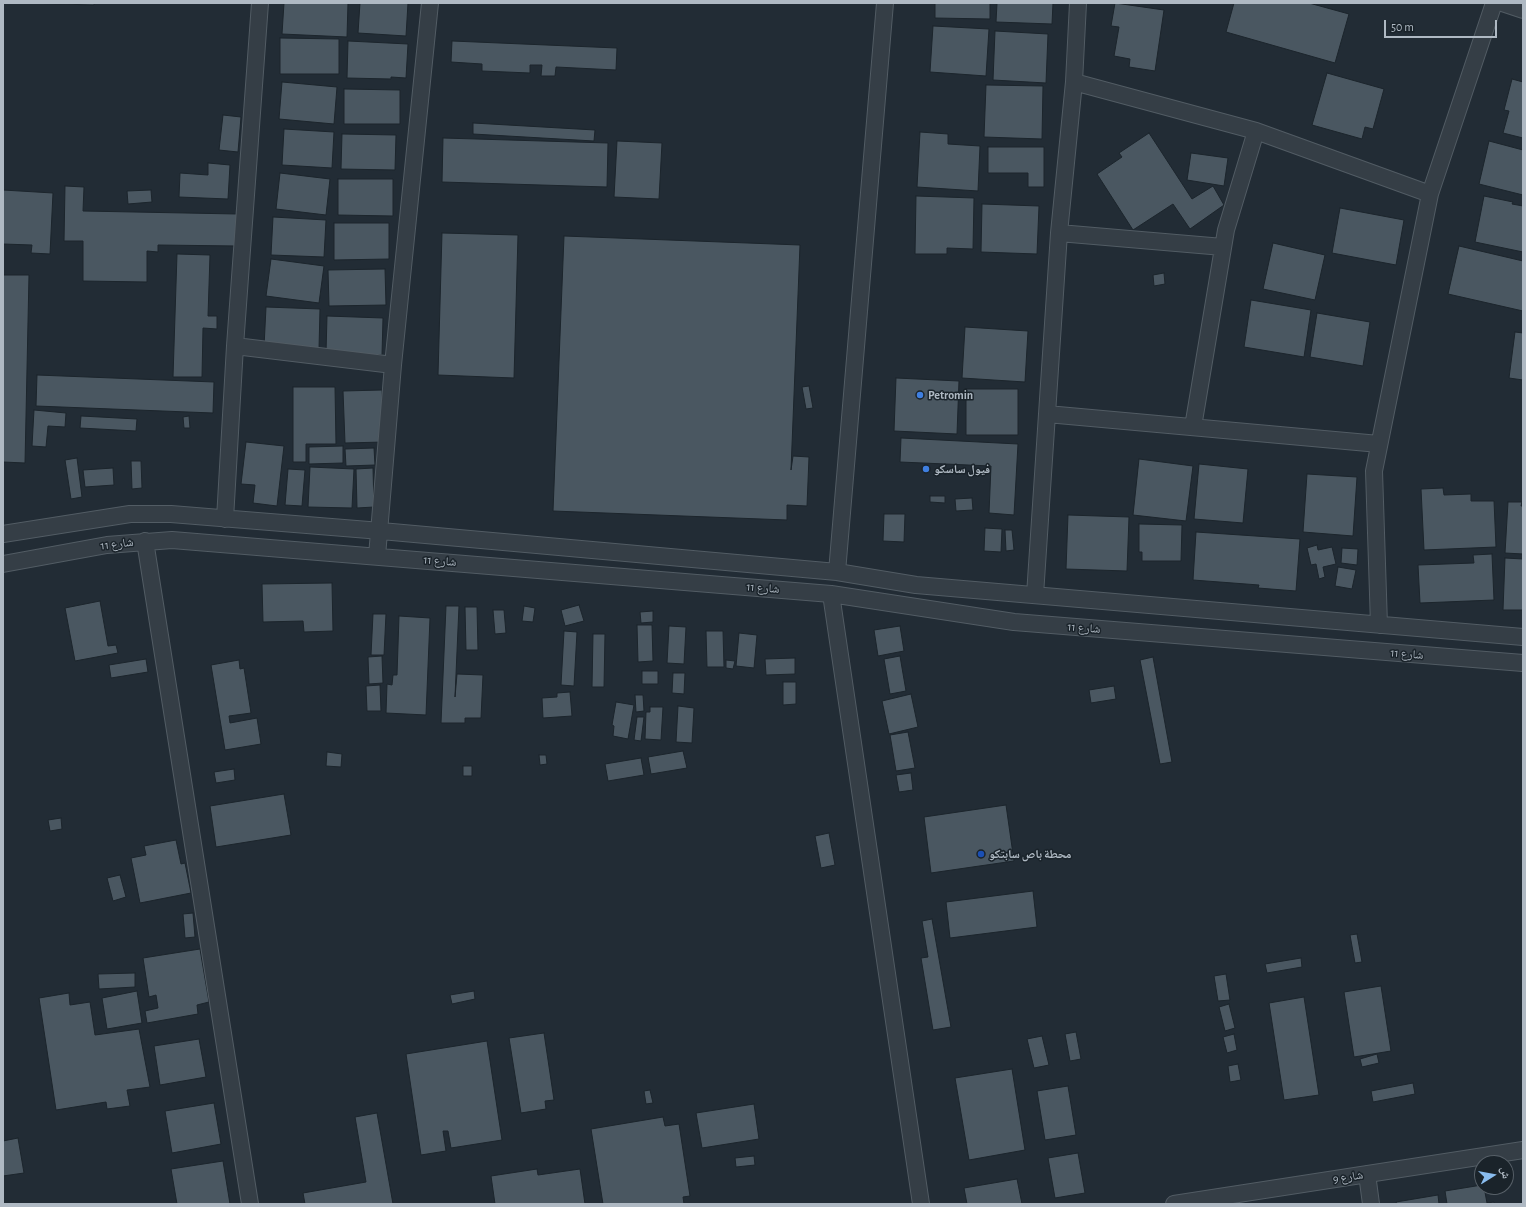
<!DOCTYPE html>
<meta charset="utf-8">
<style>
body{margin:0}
#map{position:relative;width:1526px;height:1207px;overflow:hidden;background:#222c35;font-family:"Alegreya Sans","Noto Naskh Arabic",sans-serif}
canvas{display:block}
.frame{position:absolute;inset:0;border:4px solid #afb9c3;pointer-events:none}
.north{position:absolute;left:1474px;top:1155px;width:40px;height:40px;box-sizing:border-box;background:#1a232a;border:1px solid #565f67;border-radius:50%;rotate:79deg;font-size:11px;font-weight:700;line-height:16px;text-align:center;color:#afb9c3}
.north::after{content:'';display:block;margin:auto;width:14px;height:18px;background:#89bcee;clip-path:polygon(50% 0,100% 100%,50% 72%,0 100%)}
.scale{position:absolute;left:1384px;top:20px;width:113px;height:18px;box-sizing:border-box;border:2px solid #afb9c3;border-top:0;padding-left:5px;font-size:12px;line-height:14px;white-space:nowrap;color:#afb9c3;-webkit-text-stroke:3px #1a232a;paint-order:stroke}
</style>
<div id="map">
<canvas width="1526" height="1207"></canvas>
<div class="frame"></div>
<div class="north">ش</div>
<div class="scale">50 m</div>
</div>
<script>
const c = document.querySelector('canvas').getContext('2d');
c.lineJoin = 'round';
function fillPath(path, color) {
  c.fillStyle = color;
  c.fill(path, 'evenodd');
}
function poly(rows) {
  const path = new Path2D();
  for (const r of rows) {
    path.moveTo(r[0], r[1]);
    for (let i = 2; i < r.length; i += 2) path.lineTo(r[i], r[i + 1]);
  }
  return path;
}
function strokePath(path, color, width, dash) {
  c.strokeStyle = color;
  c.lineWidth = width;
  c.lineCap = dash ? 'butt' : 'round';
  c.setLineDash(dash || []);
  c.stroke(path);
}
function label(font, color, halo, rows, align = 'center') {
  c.font = font + ' "Alegreya Sans","Noto Naskh Arabic",sans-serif';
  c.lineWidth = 3;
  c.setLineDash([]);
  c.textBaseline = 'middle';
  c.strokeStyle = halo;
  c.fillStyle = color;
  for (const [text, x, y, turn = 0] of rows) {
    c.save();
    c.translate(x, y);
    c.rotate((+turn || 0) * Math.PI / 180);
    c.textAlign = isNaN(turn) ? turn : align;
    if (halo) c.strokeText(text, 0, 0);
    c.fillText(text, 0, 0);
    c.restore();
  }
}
const building = poly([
 [27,3,94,3,94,5,27,3],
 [284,3,348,3,347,37,282,34,284,3],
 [360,3,408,3,406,36,358,33,360,3],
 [935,3,990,3,990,19,935,18,935,3],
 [997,3,1053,3,1052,24,996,22,997,3],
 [1115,3,1164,10,1155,71,1129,67,1130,59,1114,56,1119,27,1111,26,1115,3],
 [1234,3,1309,3,1349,14,1335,63,1226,32,1234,3],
 [933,26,989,29,986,76,930,72,933,26],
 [995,31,1048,34,1046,83,993,80,995,31],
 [280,38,339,39,339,74,280,74,280,38],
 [348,41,408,44,406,78,391,77,391,79,347,78,348,41],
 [452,41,617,48,616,70,556,67,555,76,541,76,542,65,530,65,530,73,482,71,482,64,451,62,452,41],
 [1327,73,1384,89,1373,129,1365,127,1362,139,1312,125,1327,73],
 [1512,79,1523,82,1523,138,1503,133,1509,111,1504,110,1512,79],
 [282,82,337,87,334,124,279,119,282,82],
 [986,85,1043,86,1042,139,984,137,986,85],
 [344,89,400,90,400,124,344,124,344,89],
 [223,115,241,117,238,152,219,150,223,115],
 [473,123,595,130,594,141,473,134,473,123],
 [284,129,334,132,332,168,282,165,284,129],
 [920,132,948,134,948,144,980,146,978,191,917,187,920,132],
 [1149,133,1192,199,1213,186,1224,205,1190,229,1173,204,1133,230,1097,174,1122,157,1119,153,1149,133],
 [342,134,396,135,395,170,341,169,342,134],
 [443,138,608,143,607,187,442,182,443,138],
 [617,141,662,143,659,199,614,197,617,141],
 [1489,141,1523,150,1523,195,1479,184,1489,141],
 [988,147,1044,147,1044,187,1028,187,1028,173,988,173,988,147],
 [1191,153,1228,158,1224,186,1187,180,1191,153],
 [208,163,230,165,228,199,179,197,180,173,208,175,208,163],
 [280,173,330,179,326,215,276,209,280,173],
 [338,179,393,179,393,216,338,215,338,179],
 [65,186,84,187,83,211,237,214,237,246,158,245,158,252,147,251,147,282,83,281,83,241,64,241,65,186],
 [3,190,53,193,50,254,31,253,32,245,3,244,3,190],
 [151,190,152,202,128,204,127,191,151,190],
 [916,196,974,198,973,249,947,248,947,254,915,254,916,196],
 [1484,196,1513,202,1512,204,1523,206,1523,252,1475,242,1484,196],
 [982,204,1039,206,1037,254,981,252,982,204],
 [1340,208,1404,220,1396,265,1332,253,1340,208],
 [273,217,326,220,324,257,271,255,273,217],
 [334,223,389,223,389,259,334,260,334,223],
 [442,233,518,235,514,378,438,375,442,233],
 [564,236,800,245,791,470,793,456,809,457,807,506,787,505,787,520,553,511,564,236],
 [1273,243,1325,255,1315,300,1263,289,1273,243],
 [1459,246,1523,261,1523,311,1448,294,1459,246],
 [177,254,210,255,208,316,217,316,217,329,203,328,202,377,173,377,177,254],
 [271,259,324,266,319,303,266,296,271,259],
 [385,269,386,305,329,306,328,270,385,269],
 [1164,273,1165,284,1154,286,1153,275,1164,273],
 [3,275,29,275,25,463,3,462,3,275],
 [1251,300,1311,310,1304,357,1244,347,1251,300],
 [266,307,320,309,319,349,264,347,266,307],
 [1317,313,1370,322,1363,366,1310,357,1317,313],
 [327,316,383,318,382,355,326,353,327,316],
 [965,327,1028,331,1025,382,962,378,965,327],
 [1515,332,1523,333,1523,380,1509,378,1515,332],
 [37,375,214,382,213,413,36,406,37,375],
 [896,378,959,381,957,434,894,431,896,378],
 [809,386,813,408,806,409,802,387,809,386],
 [293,387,335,387,336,444,306,444,306,462,293,462,293,387],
 [966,389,1018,389,1018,435,966,435,966,389],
 [382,390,384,442,345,443,343,391,382,390],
 [34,410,66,413,65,427,48,426,46,447,32,446,34,410],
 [81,416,137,419,136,431,80,428,81,416],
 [189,416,190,428,184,428,183,417,189,416],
 [901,438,1018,444,1014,515,989,513,991,466,900,462,901,438],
 [246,442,284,446,277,506,253,503,255,485,241,484,246,442],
 [343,446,343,463,309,464,309,447,343,446],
 [374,448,375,465,346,466,345,449,374,448],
 [77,458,82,497,71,499,65,460,77,458],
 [1139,459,1193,466,1186,521,1133,515,1139,459],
 [131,461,141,461,142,488,132,489,131,461],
 [1199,464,1248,469,1243,523,1194,519,1199,464],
 [310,467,354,469,352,508,308,507,310,467],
 [113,468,114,485,85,487,83,470,113,468],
 [373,468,374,507,357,508,356,469,373,468],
 [288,469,305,470,302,506,285,505,288,469],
 [1307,474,1357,477,1353,536,1303,532,1307,474],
 [1443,488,1444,495,1471,494,1471,501,1494,501,1496,547,1424,550,1421,489,1443,488],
 [930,496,945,496,945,503,930,502,930,496],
 [972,498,973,510,956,511,955,499,972,498],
 [1508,502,1522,502,1521,506,1523,506,1523,554,1505,553,1508,502],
 [884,514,905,514,904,542,883,541,884,514],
 [1068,515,1129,517,1127,571,1066,569,1068,515],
 [1139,524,1182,525,1181,561,1142,561,1142,552,1139,552,1139,524],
 [985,528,1002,529,1001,552,984,551,985,528],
 [1005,530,1012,530,1014,550,1006,551,1005,530],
 [1196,532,1300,539,1296,591,1258,588,1259,585,1193,580,1196,532],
 [1317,545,1318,550,1332,547,1336,564,1323,567,1325,577,1319,579,1316,564,1311,565,1307,548,1317,545],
 [1342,548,1358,549,1357,565,1341,563,1342,548],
 [1492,554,1494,600,1420,603,1418,565,1474,563,1473,555,1492,554],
 [1505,558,1523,559,1523,610,1503,610,1505,558],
 [1338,567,1356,570,1352,589,1335,586,1338,567],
 [332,583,333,631,304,632,303,621,263,622,262,584,332,583],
 [100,601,108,646,116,645,118,653,75,661,65,608,100,601],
 [579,605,584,621,565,626,561,610,579,605],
 [446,606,459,606,455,697,457,674,483,675,481,718,465,718,465,723,441,723,446,606],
 [524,606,535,608,533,622,522,621,524,606],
 [465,607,477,607,478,650,466,650,465,607],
 [493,610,504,610,506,633,495,634,493,610],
 [653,611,653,622,641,623,640,612,653,611],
 [373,614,386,614,384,655,371,655,373,614],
 [399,616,430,618,426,715,386,713,387,684,392,685,393,675,397,675,399,616],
 [637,625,652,625,653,661,638,662,637,625],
 [669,626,686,627,684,664,667,663,669,626],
 [900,626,904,651,878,656,874,630,900,626],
 [564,631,577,632,574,686,561,685,564,631],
 [706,631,723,631,724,667,707,667,706,631],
 [739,633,757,635,754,668,736,666,739,633],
 [593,634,605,634,604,687,592,687,593,634],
 [382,656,383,683,369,684,368,657,382,656],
 [900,656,906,691,890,694,884,659,900,656],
 [1153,657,1172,762,1160,764,1140,660,1153,657],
 [795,658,795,674,766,675,765,659,795,658],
 [146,659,148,672,111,678,109,665,146,659],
 [239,660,240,669,244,668,251,713,229,716,230,723,257,718,261,744,225,750,211,665,239,660],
 [726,660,735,661,733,669,726,668,726,660],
 [642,671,658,671,658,684,642,684,642,671],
 [673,673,685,673,684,694,672,693,673,673],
 [783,682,796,682,796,704,783,705,783,682],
 [380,685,381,711,367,711,366,686,380,685],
 [1114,686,1116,699,1091,703,1089,690,1114,686],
 [570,692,572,716,543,718,542,698,557,697,557,693,570,692],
 [911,694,918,727,889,734,882,701,911,694],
 [635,695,643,695,644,711,636,712,635,695],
 [616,702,634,705,628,739,613,736,614,726,612,725,616,702],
 [678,706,694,708,692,743,676,742,678,706],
 [650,707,663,707,661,740,645,739,646,712,650,712,650,707],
 [637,717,644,717,641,741,634,740,637,717],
 [908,732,915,768,896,771,890,735,908,732],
 [683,751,687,768,651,774,648,757,683,751],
 [327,752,342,754,341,767,326,766,327,752],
 [539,755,546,755,547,764,540,765,539,755],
 [641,758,644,775,608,781,605,764,641,758],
 [463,766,472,766,472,776,463,776,463,766],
 [234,769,235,780,216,783,214,772,234,769],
 [911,773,913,790,899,792,896,775,911,773],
 [284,794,291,835,216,847,210,806,284,794],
 [1006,805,1014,861,931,873,924,817,1006,805],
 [61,818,62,829,50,831,48,820,61,818],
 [829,833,835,865,821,868,815,836,829,833],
 [176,840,181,864,185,863,191,893,140,903,131,858,146,855,144,846,176,840],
 [120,875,126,897,113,901,107,878,120,875],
 [1033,891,1037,927,950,938,946,902,1033,891],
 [193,913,195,937,185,938,183,914,193,913],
 [932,919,951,1027,933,1030,921,958,928,957,922,921,932,919],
 [1357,934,1362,962,1355,963,1350,935,1357,934],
 [200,949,209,1002,197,1005,198,1014,147,1023,145,1011,158,1008,156,995,149,997,143,958,200,949],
 [1301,958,1302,967,1267,973,1265,964,1301,958],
 [135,973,135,987,99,989,98,974,135,973],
 [1226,974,1230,1000,1218,1001,1214,976,1226,974],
 [1381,986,1391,1051,1354,1057,1344,992,1381,986],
 [137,991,142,1023,107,1029,102,998,137,991],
 [474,991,475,999,452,1004,450,995,474,991],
 [69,993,70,1005,90,1002,95,1035,139,1029,150,1087,127,1090,130,1106,107,1109,106,1102,56,1110,39,998,69,993],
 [1304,997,1319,1095,1284,1100,1269,1003,1304,997],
 [1229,1004,1235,1028,1225,1031,1219,1007,1229,1004],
 [1076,1032,1081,1059,1070,1061,1065,1034,1076,1032],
 [544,1033,554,1100,545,1101,546,1109,521,1113,509,1038,544,1033],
 [1234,1034,1237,1050,1227,1053,1223,1037,1234,1034],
 [1042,1036,1049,1065,1034,1068,1027,1039,1042,1036],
 [199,1039,206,1077,160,1085,154,1046,199,1039],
 [487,1041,502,1140,451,1148,448,1131,443,1131,446,1151,421,1155,406,1054,487,1041],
 [1377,1054,1379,1063,1362,1067,1360,1059,1377,1054],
 [1238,1064,1241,1080,1230,1082,1228,1066,1238,1064],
 [1012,1069,1025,1150,969,1160,955,1078,1012,1069],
 [1413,1083,1415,1094,1373,1102,1371,1091,1413,1083],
 [1068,1086,1076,1135,1045,1140,1037,1091,1068,1086],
 [650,1090,653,1103,646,1104,644,1091,650,1090],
 [214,1103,221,1144,172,1153,165,1111,214,1103],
 [754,1104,759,1139,702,1148,696,1113,754,1104],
 [377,1113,393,1204,305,1204,303,1193,366,1182,355,1117,377,1113],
 [663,1117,665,1126,679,1124,690,1196,683,1197,684,1204,603,1204,591,1129,663,1117],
 [18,1138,24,1173,3,1176,3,1141,18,1138],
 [1078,1153,1085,1193,1055,1198,1048,1158,1078,1153],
 [754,1156,755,1165,736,1167,735,1158,754,1156],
 [223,1161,230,1204,177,1204,171,1169,223,1161],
 [537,1169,538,1175,580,1169,585,1204,495,1204,491,1176,537,1169],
 [1017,1179,1022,1204,967,1204,964,1188,1017,1179],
 [1482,1185,1482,1187,1484,1187,1487,1203,1494,1202,1494,1204,1447,1204,1445,1191,1482,1185],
 [1438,1195,1439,1204,1397,1204,1396,1202,1438,1195]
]);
fillPath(building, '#4a5761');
strokePath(building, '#1c252c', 1);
const minor = poly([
 [1502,3,1523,10],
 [1074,82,1256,131,1430,194],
 [1059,233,1223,247],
 [235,346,393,365],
 [1047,414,1379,444],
 [1193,427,1226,230,1256,131],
 [225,519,235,346,260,3],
 [3,534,130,514,171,514,381,531,837,572,916,585,1523,637],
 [145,541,250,1204],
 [377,556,393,365,430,3],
 [3,564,107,545,172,540,831,594,1014,622,1523,663],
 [837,572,885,3],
 [831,594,921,1204],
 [1035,595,1059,233,1074,82,1078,3],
 [1379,625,1374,471,1430,194,1494,3],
 [1367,1174,1371,1204],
 [1174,1204,1523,1150]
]);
strokePath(minor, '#525c64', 18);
strokePath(minor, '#353e46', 16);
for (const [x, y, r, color] of [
 [920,395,4,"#3f7fe0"],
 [926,469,4,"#3f7fe0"],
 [981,854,4,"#1a4fb4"]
]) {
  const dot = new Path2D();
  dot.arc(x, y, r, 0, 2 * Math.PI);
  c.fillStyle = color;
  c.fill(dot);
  strokePath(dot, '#1a232a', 1.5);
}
label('bold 12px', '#afb9c3', '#1a232a', [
 ["Petromin",928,395],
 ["فيول ساسكو",934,469],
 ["محطة باص سابتكو",989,854]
], 'left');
label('12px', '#afb9c3', '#1a232a', [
 ["شارع 11",117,544,-7],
 ["شارع 11",440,561,5],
 ["شارع 11",763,588,5],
 ["شارع 11",1084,628,5],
 ["شارع 11",1407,654,5],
 ["شارع 9",1348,1177,-9]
]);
</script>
